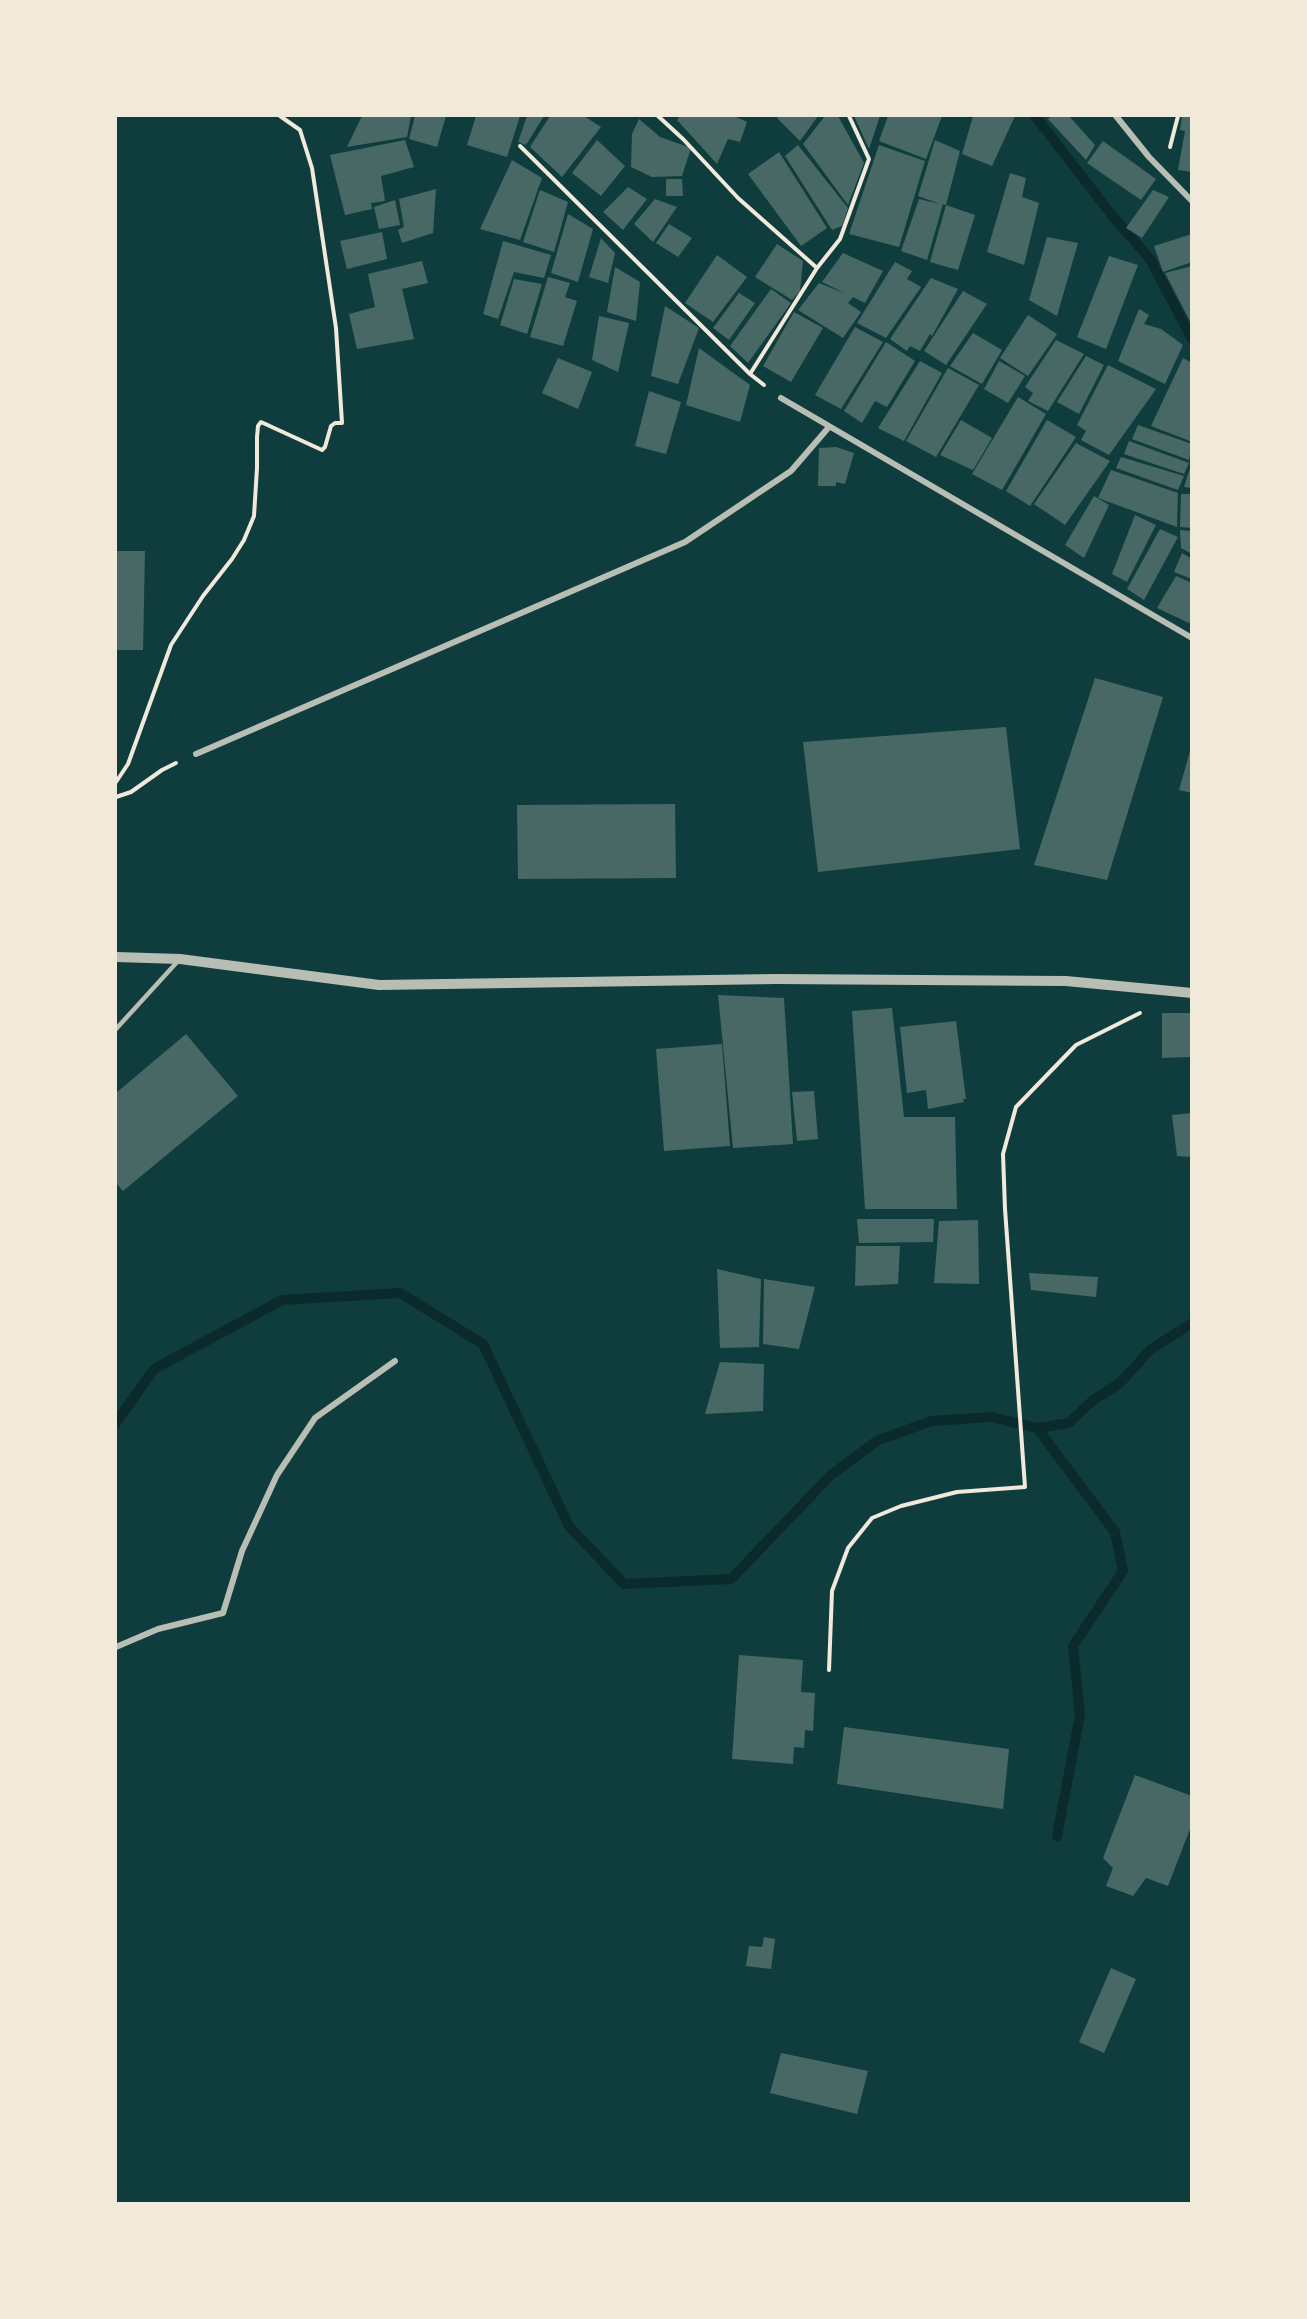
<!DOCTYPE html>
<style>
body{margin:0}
#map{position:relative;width:1307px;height:2319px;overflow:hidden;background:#0f3d3e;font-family:"Noto Serif",serif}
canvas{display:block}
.frame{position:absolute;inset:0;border:117px solid #f1e9da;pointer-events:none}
</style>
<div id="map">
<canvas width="1307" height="2319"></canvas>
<div class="frame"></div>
</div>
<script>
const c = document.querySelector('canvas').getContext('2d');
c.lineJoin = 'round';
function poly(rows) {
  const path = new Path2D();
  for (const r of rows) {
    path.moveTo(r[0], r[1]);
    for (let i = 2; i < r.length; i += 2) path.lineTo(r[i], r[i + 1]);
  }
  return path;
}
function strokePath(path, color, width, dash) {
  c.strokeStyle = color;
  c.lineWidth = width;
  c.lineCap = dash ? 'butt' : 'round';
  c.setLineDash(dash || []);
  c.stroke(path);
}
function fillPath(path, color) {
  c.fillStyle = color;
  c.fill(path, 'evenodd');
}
strokePath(poly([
 [1035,116,1111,214,1150,259,1192,339],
 [116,1423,154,1369,282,1300,400,1293,483,1344,569,1526,624,1584,731,1579,831,1475,878,1440,932,1421,991,1417,1037,1428,1069,1423,1092,1401,1120,1383,1150,1350,1192,1323],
 [1037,1428,1115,1532,1123,1571,1073,1646,1080,1715,1057,1836]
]), '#0a2a2b', 10);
fillPath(poly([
 [362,116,411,116,407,137,347,147],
 [415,116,446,116,437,147,409,139],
 [476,116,520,116,507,157,467,145],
 [527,116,544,116,526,145,518,142],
 [550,116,584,116,601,127,562,177,530,147],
 [680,116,734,116,747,122,740,142,728,139,717,164,677,120],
 [779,116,818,116,800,141,777,118],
 [825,116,838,116,864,163,848,205,803,144],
 [854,116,880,116,869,149],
 [888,116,942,116,926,159,879,141],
 [973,116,1015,116,992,166,962,154],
 [1051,116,1069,116,1095,145,1086,160,1048,119],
 [1182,116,1192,116,1192,172,1178,170,1185,131,1180,130],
 [639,119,660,137,691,148,682,176,652,177,631,167,632,134],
 [405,140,414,167,381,176,385,201,371,203,372,209,345,215,330,155],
 [597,140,625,166,601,196,572,173],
 [935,140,960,151,946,205,975,215,958,270,930,262,946,205,943,204,927,260,901,251,919,199,940,204,918,196],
 [1103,141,1156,179,1141,200,1087,163],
 [798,145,848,208,842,226,832,230,785,156],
 [879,145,925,161,899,247,849,234],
 [779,152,827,228,801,246,748,174],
 [512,160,542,178,520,240,480,229],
 [1010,173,1026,178,1022,197,1039,203,1024,265,987,252],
 [666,179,682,179,683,196,666,196],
 [628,187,647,199,623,230,603,212],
 [436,189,433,233,402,243,398,230,404,227,399,199],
 [540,190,568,202,554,252,523,242],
 [1153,190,1169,197,1142,238,1126,228],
 [655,199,677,207,653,242,634,224],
 [395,200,400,225,379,229,374,207],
 [568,214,593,229,578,282,551,273],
 [669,224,692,238,678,257,656,243],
 [382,232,387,259,347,269,340,241],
 [1192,234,1192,262,1163,272,1154,246],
 [1047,237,1078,243,1057,316,1029,300],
 [601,238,615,253,608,283,589,277],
 [503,241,551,255,544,278,514,272,498,319,483,314],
 [777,244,803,261,800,291,792,300,755,277],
 [843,253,883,271,865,303,853,297,848,303,861,312,843,338,798,310,819,283,846,294,822,282],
 [717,255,747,277,713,322,685,303],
 [1109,256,1138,265,1106,349,1077,337],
 [422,261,428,283,402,289,414,339,357,349,349,314,375,307,368,274],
 [895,262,912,271,907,279,921,287,886,338,857,323],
 [1192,266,1192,325,1165,273],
 [615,267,640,282,636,321,607,312],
 [548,277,570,283,565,297,577,301,563,346,530,337],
 [931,278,958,289,932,336,930,334,920,351,910,346,907,351,890,339],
 [514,279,542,284,527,334,500,325],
 [771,289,791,303,748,363,730,346],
 [963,291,987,304,946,365,924,351],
 [739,293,755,303,729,340,713,328],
 [665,306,699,328,678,384,651,376],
 [1139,309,1149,315,1144,324,1161,329,1183,345,1165,384,1118,361],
 [794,312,823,328,791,382,763,366],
 [1028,315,1057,334,1028,376,1000,358],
 [599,316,629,323,618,372,592,360],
 [855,327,883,342,841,409,815,395],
 [973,333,1002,350,982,384,950,366],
 [1056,340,1084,354,1048,411,1028,401,1033,393,1025,387],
 [886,342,915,361,887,407,875,401,862,423,844,411],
 [699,348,750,385,740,422,686,405],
 [1086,356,1104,365,1079,414,1057,402],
 [558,358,592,372,578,409,542,393],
 [1183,358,1192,363,1190,441,1151,426],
 [920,361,942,373,904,441,878,428],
 [999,361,1025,376,1008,403,984,389],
 [1108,365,1156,389,1109,455,1081,440,1086,431,1077,425],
 [948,368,979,385,936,457,906,441],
 [649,391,681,402,666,454,635,446],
 [1018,397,1046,414,1002,490,972,474],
 [961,420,992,438,973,470,940,455],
 [1047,420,1076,437,1030,506,1006,491],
 [1138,425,1192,444,1189,460,1132,439],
 [1129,441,1189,463,1184,474,1124,454],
 [1076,443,1110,461,1065,525,1034,504],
 [836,447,854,453,845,484,836,482,836,486,818,486,819,448],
 [1121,457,1184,476,1178,490,1116,468],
 [1192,462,1192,488,1184,487],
 [1111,470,1178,493,1177,527,1098,498],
 [1181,494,1192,494,1192,528,1180,527],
 [1094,496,1109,505,1084,558,1065,545],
 [1135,515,1156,525,1127,582,1112,574],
 [1160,529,1178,537,1144,600,1127,589],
 [1180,530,1192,531,1192,554,1181,548],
 [116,551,145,551,143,650,116,650],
 [1182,553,1192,559,1192,579,1174,572],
 [1176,576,1192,583,1192,619,1189,623,1157,608],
 [1095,678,1163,697,1107,880,1034,865],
 [1006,727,1020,849,818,872,803,742],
 [1192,744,1192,793,1179,790],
 [675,804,676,878,518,879,517,805],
 [718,995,784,998,793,1144,733,1148],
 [892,1008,904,1117,955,1117,957,1209,865,1209,852,1011],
 [1162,1013,1192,1013,1192,1057,1162,1058],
 [956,1021,966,1099,963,1099,964,1102,928,1109,926,1090,907,1093,900,1027],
 [186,1034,238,1096,123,1191,116,1183,116,1093],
 [722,1044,730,1146,664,1151,656,1049],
 [814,1091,818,1139,797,1141,792,1092],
 [1192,1113,1192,1157,1177,1156,1172,1115],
 [857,1219,934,1219,933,1242,859,1243],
 [978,1220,979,1284,934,1283,939,1221],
 [856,1246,900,1246,898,1284,855,1286],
 [717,1269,761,1279,759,1347,720,1348],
 [1029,1273,1098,1277,1096,1297,1031,1290],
 [764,1279,815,1287,799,1349,763,1344],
 [720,1362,764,1364,763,1411,705,1414],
 [739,1655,803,1660,801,1692,815,1693,813,1731,805,1730,804,1748,794,1747,793,1764,732,1759],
 [844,1727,1009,1749,1003,1809,837,1784],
 [1135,1775,1192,1796,1192,1824,1168,1886,1146,1878,1133,1896,1106,1886,1113,1868,1103,1858],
 [764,1937,775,1939,771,1969,746,1966,749,1946,762,1947],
 [1111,1968,1136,1979,1104,2053,1079,2042],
 [781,2053,868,2071,857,2114,770,2093]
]), '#486865');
strokePath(poly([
 [658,116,683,139,738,198,817,268],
 [520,146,750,374,764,385],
 [1170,147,1178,116],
 [750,374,817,268,840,239,869,159,849,116],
 [116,782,128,764,171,645,203,596,232,559,244,540,254,516,257,468,257,437,258,426,261,422,322,450,325,447,331,426,335,423,342,423,336,328,312,168,300,130,280,116],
 [116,797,131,792,162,770,176,763],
 [829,1670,832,1591,848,1548,872,1518,901,1506,957,1492,1025,1487,1005,1209,1003,1154,1016,1107,1076,1045,1140,1013]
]), '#f1e9da', 4);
strokePath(poly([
 [116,1029,178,961]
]), '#b8beb3', 4.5);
strokePath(poly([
 [1116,116,1149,157,1192,201],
 [781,398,1192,638],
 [196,754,685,542,791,471,829,427],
 [116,1647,158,1629,223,1613,242,1551,277,1475,315,1418,395,1361]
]), '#b8beb3', 6);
strokePath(poly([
 [116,957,180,959,379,985,776,979,1066,981,1192,993]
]), '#b8beb3', 10);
</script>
